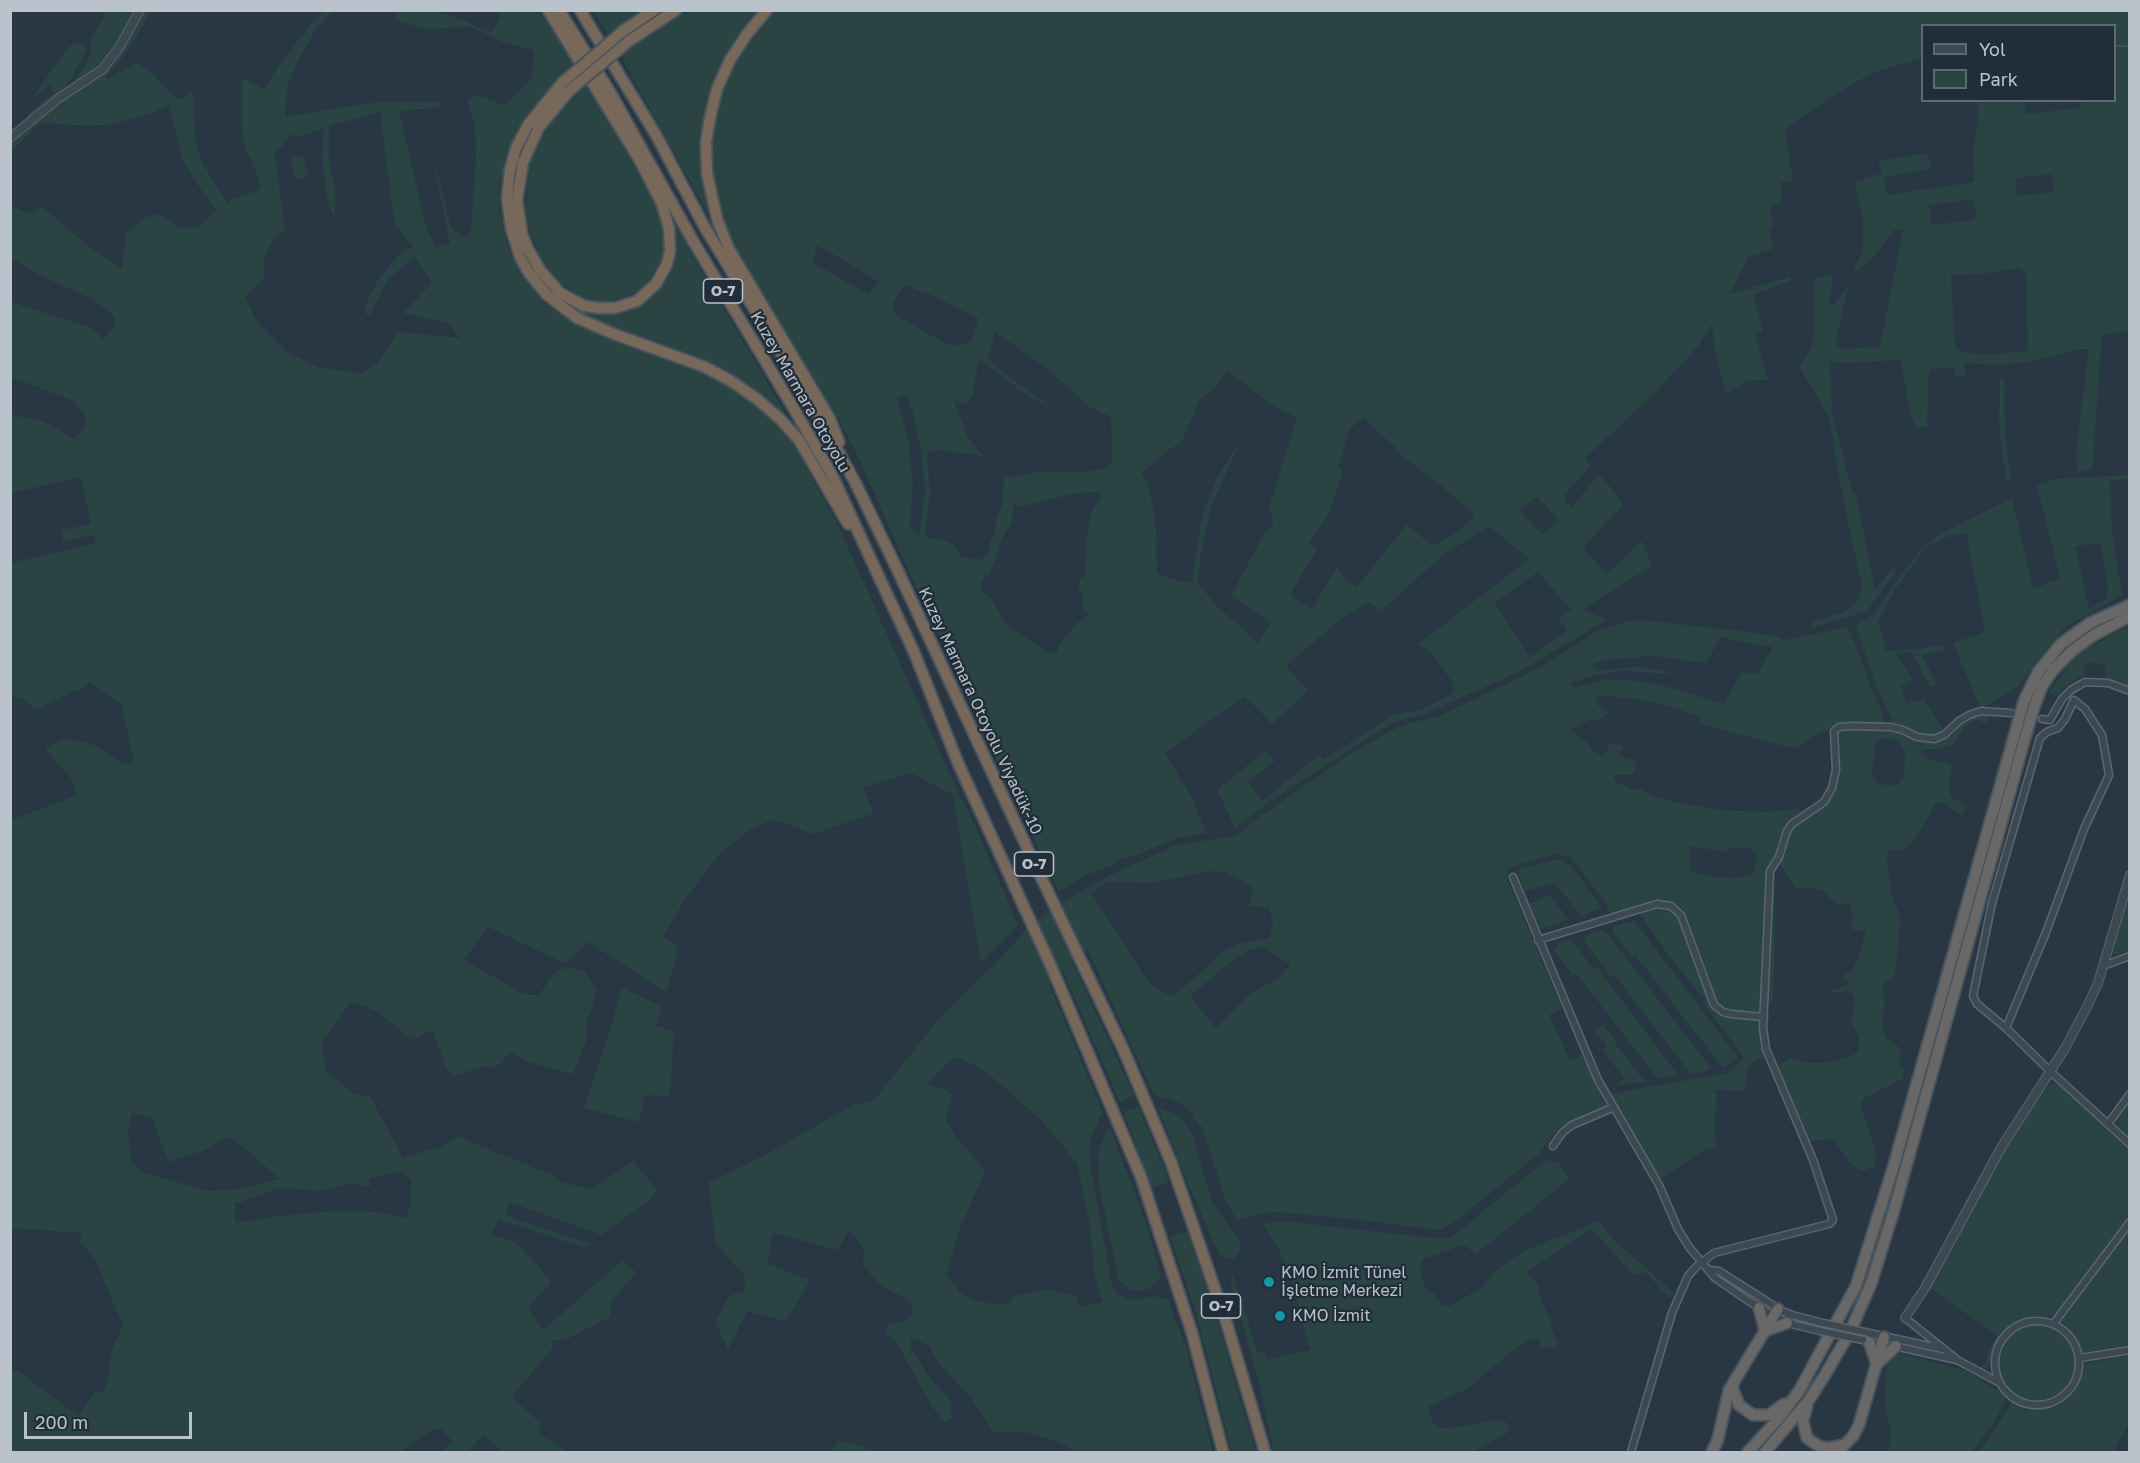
<!DOCTYPE html>
<meta charset="utf-8">
<style>
body{margin:0}
#map{position:relative;width:2140px;height:1463px;overflow:hidden;background:#283743;font-family:"Golos Text",sans-serif}
canvas{display:block}
.frame{position:absolute;inset:0;border:12px solid #bac3cc;pointer-events:none}
.legend{position:absolute;left:1921px;top:24px;width:195px;height:78px;box-sizing:border-box;background:#212d38;border:2px solid #5e6973;margin:0;padding:8px 10px;list-style:none;font-size:18px;color:#bac3cc}
.legend li{display:flex;align-items:center;gap:12px;height:30px}
.legend b{width:30px;border:2px solid #5e6973}
.scale{position:absolute;left:24px;top:1412px;width:168px;height:27px;box-sizing:border-box;border:3px solid #bac3cc;border-top:0;padding-left:8px;font-size:18px;line-height:21px;white-space:nowrap;color:#bac3cc;-webkit-text-stroke:4px #212d38;paint-order:stroke}
</style>
<div id="map">
<canvas width="2140" height="1463"></canvas>
<div class="frame"></div>
<ul class="legend">
<li><b style="height:8px;background:#3c4852"></b>Yol</li>
<li><b style="height:16px;background:#2a4443"></b>Park</li>
</ul>
<div class="scale">200 m</div>
</div>
<script>
const c = document.querySelector('canvas').getContext('2d');
c.lineJoin = 'round';
function fillPath(path, color) {
  c.fillStyle = color;
  c.fill(path, 'evenodd');
}
function poly(rows) {
  const path = new Path2D();
  for (const r of rows) {
    if (r.length === 3) {
      path.moveTo(r[0] + r[2], r[1]);
      path.arc(r[0], r[1], r[2], 0, 2 * Math.PI);
      continue;
    }
    path.moveTo(r[0], r[1]);
    for (let i = 2; i < r.length; i += 2) path.lineTo(r[i], r[i + 1]);
  }
  return path;
}
function strokePath(path, color, width, dash) {
  c.strokeStyle = color;
  c.lineWidth = width;
  c.lineCap = dash ? 'butt' : 'round';
  c.setLineDash(dash || []);
  c.stroke(path);
}
function label(font, color, halo, rows, align = 'center') {
  c.font = font + ' "Golos Text",sans-serif';
  c.lineWidth = 4.5;
  c.setLineDash([]);
  c.textBaseline = 'middle';
  c.strokeStyle = halo;
  c.fillStyle = color;
  for (const [text, x, y, turn = 0] of rows) {
    c.save();
    c.translate(x, y);
    c.rotate((+turn || 0) * Math.PI / 180);
    c.textAlign = isNaN(turn) ? turn : align;
    if (halo) c.strokeText(text, 0, 0);
    c.fillText(text, 0, 0);
    c.restore();
  }
}
fillPath(poly([
 [434,10,465,21,492,33,500,16,494,11,539,11,573,63,532,109,507,153,499,191,499,209,509,250,517,266,525,280,546,304,574,324,593,333,675,361,710,376,750,401,772,420,793,444,836,521,960,797,976,827,1018,925,981,962,953,795,911,773,863,787,874,813,813,834,773,819,748,831,718,855,686,898,663,936,676,944,676,961,666,992,588,942,565,963,488,927,464,960,520,992,529,995,539,995,556,971,569,967,584,971,597,990,591,1011,586,1023,588,1036,573,1074,528,1062,513,1053,508,1054,502,1063,493,1068,483,1066,456,1076,447,1069,432,1030,413,1040,374,1010,351,1002,324,1039,321,1049,328,1075,341,1082,355,1095,370,1096,403,1158,440,1147,461,1136,465,1140,555,1176,560,1182,592,1189,633,1161,657,1190,649,1201,601,1235,509,1202,505,1213,518,1220,590,1244,585,1248,499,1219,491,1235,514,1241,535,1262,551,1283,528,1308,543,1330,622,1261,636,1272,612,1301,610,1317,565,1340,551,1340,554,1346,512,1397,539,1422,541,1435,564,1450,562,1452,503,1452,483,1435,468,1452,442,1452,452,1441,442,1429,436,1429,424,1435,399,1452,11,1452,11,1369,18,1371,78,1416,95,1392,102,1393,108,1381,112,1349,123,1326,95,1259,80,1242,82,1233,11,1228,11,820,77,795,72,780,45,749,61,740,72,739,96,746,125,765,134,761,121,704,90,682,78,692,76,690,35,710,25,700,11,695,11,563,96,543,94,535,63,541,62,530,91,524,81,477,11,493,11,415,43,421,74,439,84,427,86,420,83,412,71,400,11,377,11,302,89,327,98,333,102,340,115,325,114,316,93,299,43,277,11,258,10,205,30,214,35,213,41,206,91,248,122,269,126,234,146,217,159,214,179,227,196,229,217,211,194,180,182,158,169,105,149,114,113,124,88,126,45,123,37,126,11,152,11,143,69,94,108,68,130,39,146,11,151,11,135,39,119,62,106,76,107,79,137,63,153,74,178,100,193,92,196,145,203,164,227,203,234,198,258,191,261,185,244,143,242,129,242,78,264,89,280,64,315,19,326,11,333,11,318,26,297,62,287,88,285,117,362,104,385,102,436,102,444,107,399,111,426,227,435,246,450,244,434,162,435,163,451,228,463,236,468,236,471,231,476,159,475,129,467,99,475,96,482,97,505,106,532,77,533,50,505,43,472,27,426,29,395,20,398,11],
 [380,112,394,223,413,247,402,251,378,280,366,303,364,312,369,316,388,280,414,256,432,283,403,313,448,323,460,338,398,332,377,364,361,373,320,368,287,352,256,320,245,297,264,279,264,257,275,236,285,230,275,154,292,134,299,137,324,128,322,158,328,204,335,217,335,189,329,162,329,126],
 [132,1113,151,1117,169,1162,205,1150,228,1136,247,1150,280,1179,238,1189,209,1191,141,1172,131,1160,128,1132],
 [400,1171,411,1180,411,1199,406,1218,377,1212,335,1211,279,1216,235,1223,235,1202,241,1202,279,1188,320,1191,354,1183,370,1187,370,1179],
 [107,11,135,11,103,63,73,83,88,61,91,53,90,45,92,37],
 [593,11,644,11,608,34],
 [687,11,761,11,731,50,701,150,703,180,711,219,623,61,624,59,622,55,632,46],
 [776,11,2129,11,2129,331,2102,335,2092,470,2077,471,2076,454,2089,349,2081,349,2029,362,2000,365,1964,363,1966,376,1955,376,1955,368,1929,369,1927,427,1916,427,1909,409,1901,360,1840,363,1830,361,1832,413,1853,494,1856,494,1875,590,1894,567,1895,572,1867,611,1811,628,1813,622,1844,612,1858,601,1862,587,1842,494,1830,421,1818,397,1799,367,1811,347,1814,332,1814,278,1833,275,1829,305,1835,304,1849,283,1836,342,1837,346,1842,349,1880,347,1903,230,1894,230,1875,256,1856,272,1854,266,1863,252,1863,216,1854,183,1882,173,1878,161,1928,153,1931,169,1884,177,1887,195,1974,182,1973,151,1978,121,1978,101,2024,101,2026,114,2080,108,2082,101,2114,100,2114,26,1922,26,1922,58,1872,73,1834,95,1785,129,1793,182,1781,182,1782,203,1770,205,1773,227,1770,228,1773,249,1749,256,1730,294,1790,277,1790,281,1753,295,1763,331,1755,334,1768,380,1748,380,1726,394,1715,351,1712,324,1698,346,1654,394,1584,459,1591,465,1565,495,1565,501,1572,507,1599,474,1612,489,1623,505,1583,547,1606,574,1642,541,1652,566,1583,609,1607,620,1518,672,1425,714,1393,722,1269,802,1235,828,1217,790,1265,751,1275,761,1248,781,1262,801,1316,757,1320,756,1324,759,1395,714,1420,710,1451,694,1454,691,1451,680,1428,649,1418,644,1529,559,1489,526,1443,555,1381,611,1369,602,1343,617,1286,666,1308,690,1272,724,1245,696,1165,753,1190,794,1206,833,1173,839,1135,856,1121,858,1113,865,1083,876,1059,892,906,565,858,456,836,414,808,373,728,235,716,196,713,177,712,138,715,117,726,84,743,49,765,19],
 [2052,174,2053,192,2017,196,2016,178],
 [1974,199,1976,217,1968,221,1932,225,1929,205],
 [817,245,843,260,879,282,868,294,813,263],
 [2019,268,2026,273,2028,351,1992,354,1965,353,1955,348,1951,275,1981,274],
 [904,285,929,294,979,319,971,341,957,346,945,343,895,315,893,302],
 [995,332,1045,367,1091,408,1111,417,1112,460,1109,466,1102,469,1086,472,1039,472,1012,477,1004,475,1002,505,996,519,995,532,990,541,989,552,980,560,961,557,953,544,944,540,927,538,925,532,930,494,927,453,938,450,984,456,968,438,954,400,966,405,973,394,979,359,1028,396,1101,432,1047,404,1012,379,987,357,991,348],
 [1227,370,1269,403,1297,418,1268,510,1273,517,1273,524,1264,534,1231,596,1271,622,1258,643,1219,608,1198,584,1200,556,1212,504,1241,440,1217,478,1202,514,1192,583,1179,581,1157,573,1156,528,1153,508,1148,483,1141,474,1167,451,1182,442,1198,402,1216,386],
 [906,395,913,413,922,455,925,493,919,536,910,526,913,487,909,444,897,398],
 [1363,418,1394,446,1402,456,1437,482,1475,515,1459,531,1432,546,1407,524,1357,587,1346,580,1337,566,1312,609,1290,595,1317,549,1309,544,1327,516,1343,472,1338,467,1350,429],
 [1090,492,1103,493,1092,511,1087,534,1085,575,1080,579,1078,588,1083,596,1082,609,1089,615,1077,623,1062,640,1056,653,1048,652,1006,625,992,600,980,589,982,581,985,576,990,574,1002,538,1012,523,1013,505,1023,506,1072,494],
 [1537,497,1559,520,1543,535,1519,511],
 [1538,572,1571,610,1558,618,1567,630,1530,657,1494,603],
 [77,42,85,44,87,50,65,89,25,120,29,113,39,104,54,93,51,85,48,86,38,95,33,97,67,48],
 [587,85,650,192,662,221,665,236,665,251,661,266,652,281,644,290,642,288,629,296,604,302,591,301,579,296,558,281,541,258,530,231,526,214,527,177,525,176,530,157,537,144,557,113],
 [296,156,303,157,309,176,296,180,291,166,293,157],
 [673,222,789,419,767,399,723,369,701,358,593,320,567,305,579,310,604,315,631,309,645,303,655,294,666,280,672,267,676,249],
 [2004,378,2005,436,2011,480,2007,480,2003,460,1999,421,2000,379],
 [2129,475,2129,479,2110,481,2112,531,2122,595,2066,626,2034,664,2019,686,1981,709,1953,643,1982,633,1984,626,1966,533,1947,537,1927,546,1894,591,1878,622,1886,651,1917,649,1941,645,1944,650,1922,655,1937,684,1930,688,1912,652,1896,654,1913,680,1901,686,1906,704,1924,699,1944,731,1933,736,1916,734,1893,722,1876,685,1856,624,1870,617,1878,610,1892,587,1919,552,1939,534,2012,498,2033,589,2060,578,2037,486,2055,479],
 [2101,543,2108,588,2105,599,2089,609,2075,546],
 [1644,620,1749,632,1780,637,1784,640,1848,627,1886,724,1857,723,1838,724,1811,737,1801,746,1792,748,1699,724,1703,718,1669,706,1637,699,1597,695,1596,704,1609,712,1598,721,1589,720,1583,723,1571,731,1580,736,1581,740,1587,742,1594,752,1599,754,1604,755,1610,744,1622,745,1624,748,1619,753,1624,758,1634,760,1637,764,1632,775,1616,775,1613,778,1616,782,1632,790,1640,789,1656,797,1678,803,1720,810,1766,812,1800,809,1801,812,1785,828,1778,843,1775,857,1767,868,1760,1013,1731,1011,1719,1006,1686,914,1679,905,1669,901,1657,901,1611,914,1606,904,1571,857,1555,854,1514,866,1507,871,1507,879,1562,1009,1549,1015,1570,1060,1583,1056,1606,1106,1558,1128,1539,1154,1452,1224,1439,1230,1352,1219,1274,1212,1254,1215,1237,1220,1226,1201,1201,1124,1200,1127,1193,1117,1194,1115,1181,1104,1171,1099,1154,1095,1087,948,1072,961,1134,1096,1120,1102,1063,971,1049,984,1103,1113,1098,1120,1099,1122,1092,1135,1089,1158,1112,1285,1117,1293,1128,1299,1137,1300,1154,1296,1168,1300,1185,1344,1213,1452,1072,1452,1074,1450,1056,1441,1024,1432,994,1433,971,1398,936,1360,929,1345,910,1337,911,1348,929,1377,950,1399,952,1418,944,1422,932,1407,897,1343,885,1332,887,1325,905,1321,913,1313,910,1301,883,1287,871,1275,863,1264,864,1250,855,1236,849,1231,837,1250,773,1233,767,1264,810,1280,786,1321,747,1311,728,1350,715,1322,729,1296,746,1290,743,1274,716,1244,708,1183,765,1155,858,1102,860,1105,872,1100,879,1094,941,1016,995,964,1025,931,1052,908,1106,877,1176,845,1235,836,1261,816,1343,759,1388,732,1410,723,1437,717,1511,682,1544,665,1597,631,1629,621],
 [1721,637,1766,647,1774,645,1757,674,1741,673,1724,704,1662,685,1638,681,1605,679,1575,688,1570,683,1599,674,1622,671,1673,674,1661,670,1635,667,1596,671,1590,665,1604,660,1654,656,1706,663],
 [1690,846,1728,852,1729,848,1750,848,1757,856,1753,875,1733,878,1713,877,1690,872],
 [1213,871,1225,872,1249,884,1253,890,1249,906,1269,907,1273,923,1270,938,1238,944,1224,951,1173,997,1154,987,1146,978,1092,894,1106,881,1151,883],
 [1267,947,1267,950,1291,965,1277,979,1250,994,1216,1028,1190,996,1233,960,1251,949],
 [958,1057,984,1070,1041,1120,1077,1163,1089,1221,1095,1277,1103,1302,1079,1307,1078,1297,1047,1289,1015,1296,1010,1303,993,1304,974,1300,960,1293,946,1275,960,1228,985,1172,968,1149,957,1139,946,1119,952,1095,944,1089,926,1085,951,1060],
 [2129,626,2129,688,2124,683,2105,679,2105,664,2086,662,2083,676,2078,677,2056,696,2049,692,2073,660,2086,649],
 [1986,712,1990,714,1989,719,1985,723,1977,720,1971,722,1964,729,1954,744,1943,748,1923,750,1921,753,1926,758,1950,764,1952,769,1949,779,1950,794,1954,799,1967,805,1962,816,1942,802,1936,803,1915,840,1902,850,1891,849,1886,856,1892,896,1900,916,1900,926,1895,975,1884,984,1882,991,1885,1001,1882,1027,1886,1038,1897,1045,1901,1051,1899,1067,1905,1067,1903,1079,1864,1098,1861,1104,1876,1155,1875,1166,1866,1170,1860,1170,1851,1164,1833,1139,1810,1141,1778,1066,1788,1059,1795,1058,1804,1063,1819,1063,1840,1060,1857,1053,1859,1047,1859,1039,1851,1020,1855,1003,1854,995,1847,991,1824,994,1845,986,1849,983,1844,978,1845,974,1852,971,1855,965,1866,932,1851,929,1853,917,1849,905,1844,903,1837,905,1821,889,1795,888,1779,862,1775,870,1774,984,1772,1002,1768,1002,1774,868,1784,854,1787,839,1795,825,1824,805,1831,797,1839,772,1840,756,1837,732,1839,729,1894,730,1924,743,1930,743,1947,737,1961,723,1972,716],
 [1886,738,1900,742,1904,751,1905,759,1903,779,1898,784,1889,786,1877,783,1872,774,1875,744,1881,739],
 [1555,860,1562,860,1572,866,1602,908,1581,916,1555,883,1525,891,1519,875,1520,869],
 [2129,891,2129,950,2116,955,2111,954],
 [1550,895,1569,920,1541,929,1529,904],
 [1663,907,1675,911,1711,1009,1721,1015,1761,1020,1773,1071,1766,1059,1760,1058,1750,1064,1747,1071,1745,1091,1715,1090,1717,1094,1715,1123,1716,1146,1703,1151,1662,1178,1659,1177,1655,1171,1608,1092,1615,1093,1727,1073,1743,1059,1741,1053,1702,1002,1705,1000,1667,953,1640,914],
 [1634,921,1737,1056,1737,1059,1723,1068,1635,955,1632,957,1613,932,1614,927],
 [1601,930,1607,933,1710,1067,1709,1070,1691,1074,1615,976,1612,978,1583,940,1589,934],
 [1571,939,1593,968,1596,966,1678,1075,1658,1079,1576,973,1573,975,1554,951,1558,943],
 [622,988,662,1006,656,1025,674,1032,670,1096,645,1095,639,1122,584,1108,605,1046],
 [1603,1025,1616,1040,1614,1042,1645,1082,1615,1085,1624,1078,1602,1050,1607,1046,1595,1031],
 [2054,1082,2059,1084,2129,1148,2129,1216,2059,1310,2047,1317,2038,1316,2022,1319,2009,1326,2000,1337,1994,1347,1988,1367,1984,1369,1981,1367,1986,1364,1988,1353,1997,1335,1929,1288,2004,1148,2038,1095],
 [2129,1102,2129,1137,2119,1126,2118,1121],
 [1139,1107,1169,1182,1151,1188,1124,1112],
 [1158,1107,1180,1116,1192,1133,1211,1200,1236,1236,1238,1236,1241,1246,1239,1253,1235,1258,1229,1259,1219,1254,1184,1175],
 [1109,1125,1146,1223,1161,1277,1148,1289,1141,1291,1131,1290,1119,1280,1099,1185,1098,1152],
 [1550,1160,1559,1163,1569,1179,1476,1254,1464,1245,1423,1259,1420,1265,1424,1286,1434,1294,1442,1305,1450,1306,1483,1287,1491,1275,1511,1259,1533,1247,1599,1221,1612,1238,1673,1292,1673,1296,1670,1297,1664,1293,1646,1272,1634,1275,1591,1229,1526,1272,1538,1285,1541,1299,1551,1321,1551,1329,1558,1342,1556,1346,1548,1348,1541,1347,1540,1340,1534,1338,1520,1345,1468,1388,1428,1407,1434,1424,1442,1428,1460,1427,1493,1420,1505,1421,1509,1426,1507,1433,1472,1452,1274,1452,1260,1386,1231,1284,1231,1277,1233,1275,1258,1353,1264,1352,1267,1360,1310,1350,1293,1284,1279,1250,1263,1224,1273,1222,1301,1223,1441,1239,1452,1237,1542,1163],
 [2129,1227,2129,1344,2083,1353,2076,1336,2061,1320],
 [1187,1231,1207,1286,1256,1452,1232,1452,1196,1313,1170,1237],
 [2037,1363,39],
 [1899,1353,1966,1371,2004,1395,2006,1399,1994,1423,1975,1446,1972,1452,1889,1452,1891,1431,1885,1406,1885,1388,1888,1358],
 [2129,1355,2129,1423,2113,1452,1980,1452,2012,1402,2027,1410,2053,1408,2065,1402,2075,1391,2084,1364],
 [838,1441,849,1443,876,1452,832,1452]
]), '#2a4443');
strokePath(poly([
 [2114,46,2130,46]
]), '#3f576b', 1.5);
strokePath(poly([
 [2011,713,2042,719]
]), '#3e4c58', 6, [6, 3]);
const minor = poly([
 [2042,719,2050,720,2062,699,2071,690,2085,682,2108,683,2130,691],
 [1513,877,1598,1080,1659,1185,1678,1229,1689,1247,1715,1278,1759,1308,1787,1323,1820,1331],
 [1538,940,1657,904,1671,906,1681,915,1714,1005,1723,1012,1731,1014,1764,1017],
 [2103,966,2130,956],
 [2006,1028,1977,1004,1973,996,1975,986,1992,903,2040,738,2047,732,2058,728,2065,719,2074,700,2085,709,2102,735,2109,775,2084,829,2045,935,2006,1028,2050,1071,2130,1144],
 [2108,1124,2130,1094],
 [1553,1146,1562,1133,1572,1125,1612,1108],
 [1710,1270,1719,1271,1782,1311,1792,1315,1823,1323],
 [1905,1318,1959,1361,2000,1383],
 [2037,1363,42],
 [2054,1323,2130,1222],
 [1869,1333,1943,1349],
 [1894,1346,1957,1360],
 [2080,1358,2130,1350],
 [1631,1452,1672,1313,1688,1276,1697,1266,1714,1253,1829,1224,1833,1220,1813,1160,1766,1049,1763,1028,1770,871,1779,857,1787,831,1792,824,1824,802,1832,788,1836,770,1834,731,1839,727,1851,726,1891,727,1903,730,1917,737,1934,739,1944,735,1959,721,1969,715,1981,711,2011,713]
]);
const tertiary = poly([
 [10,138,59,98,103,69,120,46,140,10],
 [1905,1318,1925,1288,2002,1146,2064,1050,2088,1005,2098,983,2130,875]
]);
const trunk = poly([
 [1759,1308,1765,1331,1787,1323],
 [1869,1342,1877,1365],
 [1879,1362,1896,1346],
 [1733,1384,1733,1389,1739,1405,1753,1415,1769,1415,1784,1404],
 [1807,1406,1803,1421,1807,1438,1820,1447,1828,1448,1845,1445],
 [1712,1452,1718,1439,1729,1390,1778,1309],
 [1748,1452,1780,1417,1799,1391,1856,1286,1894,1165,2024,701,2038,672,2061,644,2090,623,2130,605],
 [1765,1452,1809,1400,1823,1378,1849,1334,1871,1284,1894,1210,2023,745,2034,707,2042,686,2053,670,2073,650,2094,635,2130,616],
 [1838,1452,1853,1436,1859,1425,1884,1337]
]);
const motorway = poly([
 [548,10,639,159,662,204,669,228,670,251,667,264,656,284,637,301,615,308,600,308,584,306,560,293,540,270,528,249,522,234,517,200,523,162,539,127,569,91],
 [559,10,610,92,693,241,794,409,833,477,879,577,914,652,958,763,1051,966,1141,1177,1192,1333,1223,1452],
 [580,10,656,135,704,226,819,416,856,484,896,567,1029,852,1124,1051,1171,1162,1226,1321,1265,1452],
 [767,10,747,34,730,60,717,89,710,118,706,142,707,173,717,219,729,249,830,419,839,442],
 [623,31,654,10],
 [629,41,676,10],
 [563,82,528,125,516,148,510,170,507,198,511,228,520,257,529,273,547,295,577,318,614,334,705,367,731,381,757,399,780,419,799,440,848,524]
]);
strokePath(minor, '#5b6670', 9);
strokePath(tertiary, '#5b6670', 10);
strokePath(trunk, '#47535d', 14);
strokePath(motorway, '#47535d', 14);
strokePath(minor, '#3c4852', 6);
strokePath(tertiary, '#3c4852', 8);
strokePath(trunk, '#6a6866', 10);
strokePath(motorway, '#78685a', 10);
const minorBridge = poly([
 [1823,1323,1869,1333],
 [1820,1331,1863,1340]
]);
const motorwayBridge = poly([
 [563,82,623,31],
 [569,91,629,41]
]);
strokePath(minorBridge, '#5b6670', 9, []);
strokePath(motorwayBridge, '#47535d', 14, []);
strokePath(minorBridge, '#3c4852', 6);
strokePath(motorwayBridge, '#78685a', 10);
for (const [x, y, r, color] of [
 [1269,1282,6,"#0f9aa8"],
 [1280,1316,6,"#0f9aa8"]
]) {
  const dot = new Path2D();
  dot.arc(x, y, r, 0, 2 * Math.PI);
  c.fillStyle = color;
  c.fill(dot);
  strokePath(dot, '#212d38', 2);
}
for (const [x, y, w] of [
 [723,291,39],
 [1034,864,39],
 [1221,1306,39]
]) {
  const box = new Path2D();
  box.roundRect(x - w / 2, y - 12, w, 24, 4.5);
  c.fillStyle = '#212d38';
  c.fill(box);
  strokePath(box, '#bac3cc', 1.5);
}
label('bold 15px', '#bac3cc', null, [
 ["O-7",723,291],
 ["O-7",1034,864],
 ["O-7",1221,1306]
]);
label('16px', '#bac3cc', '#212d38', [
 ["Kuzey Marmara Otoyolu",800,392,60],
 ["Kuzey Marmara Otoyolu Viyadük-10",980,711,65]
]);
label('16px', '#bac3cc', '#212d38', [
 ["KMO İzmit Tünel",1281,1273],
 ["İşletme Merkezi",1281,1291],
 ["KMO İzmit",1292,1316]
], 'left');
</script>
